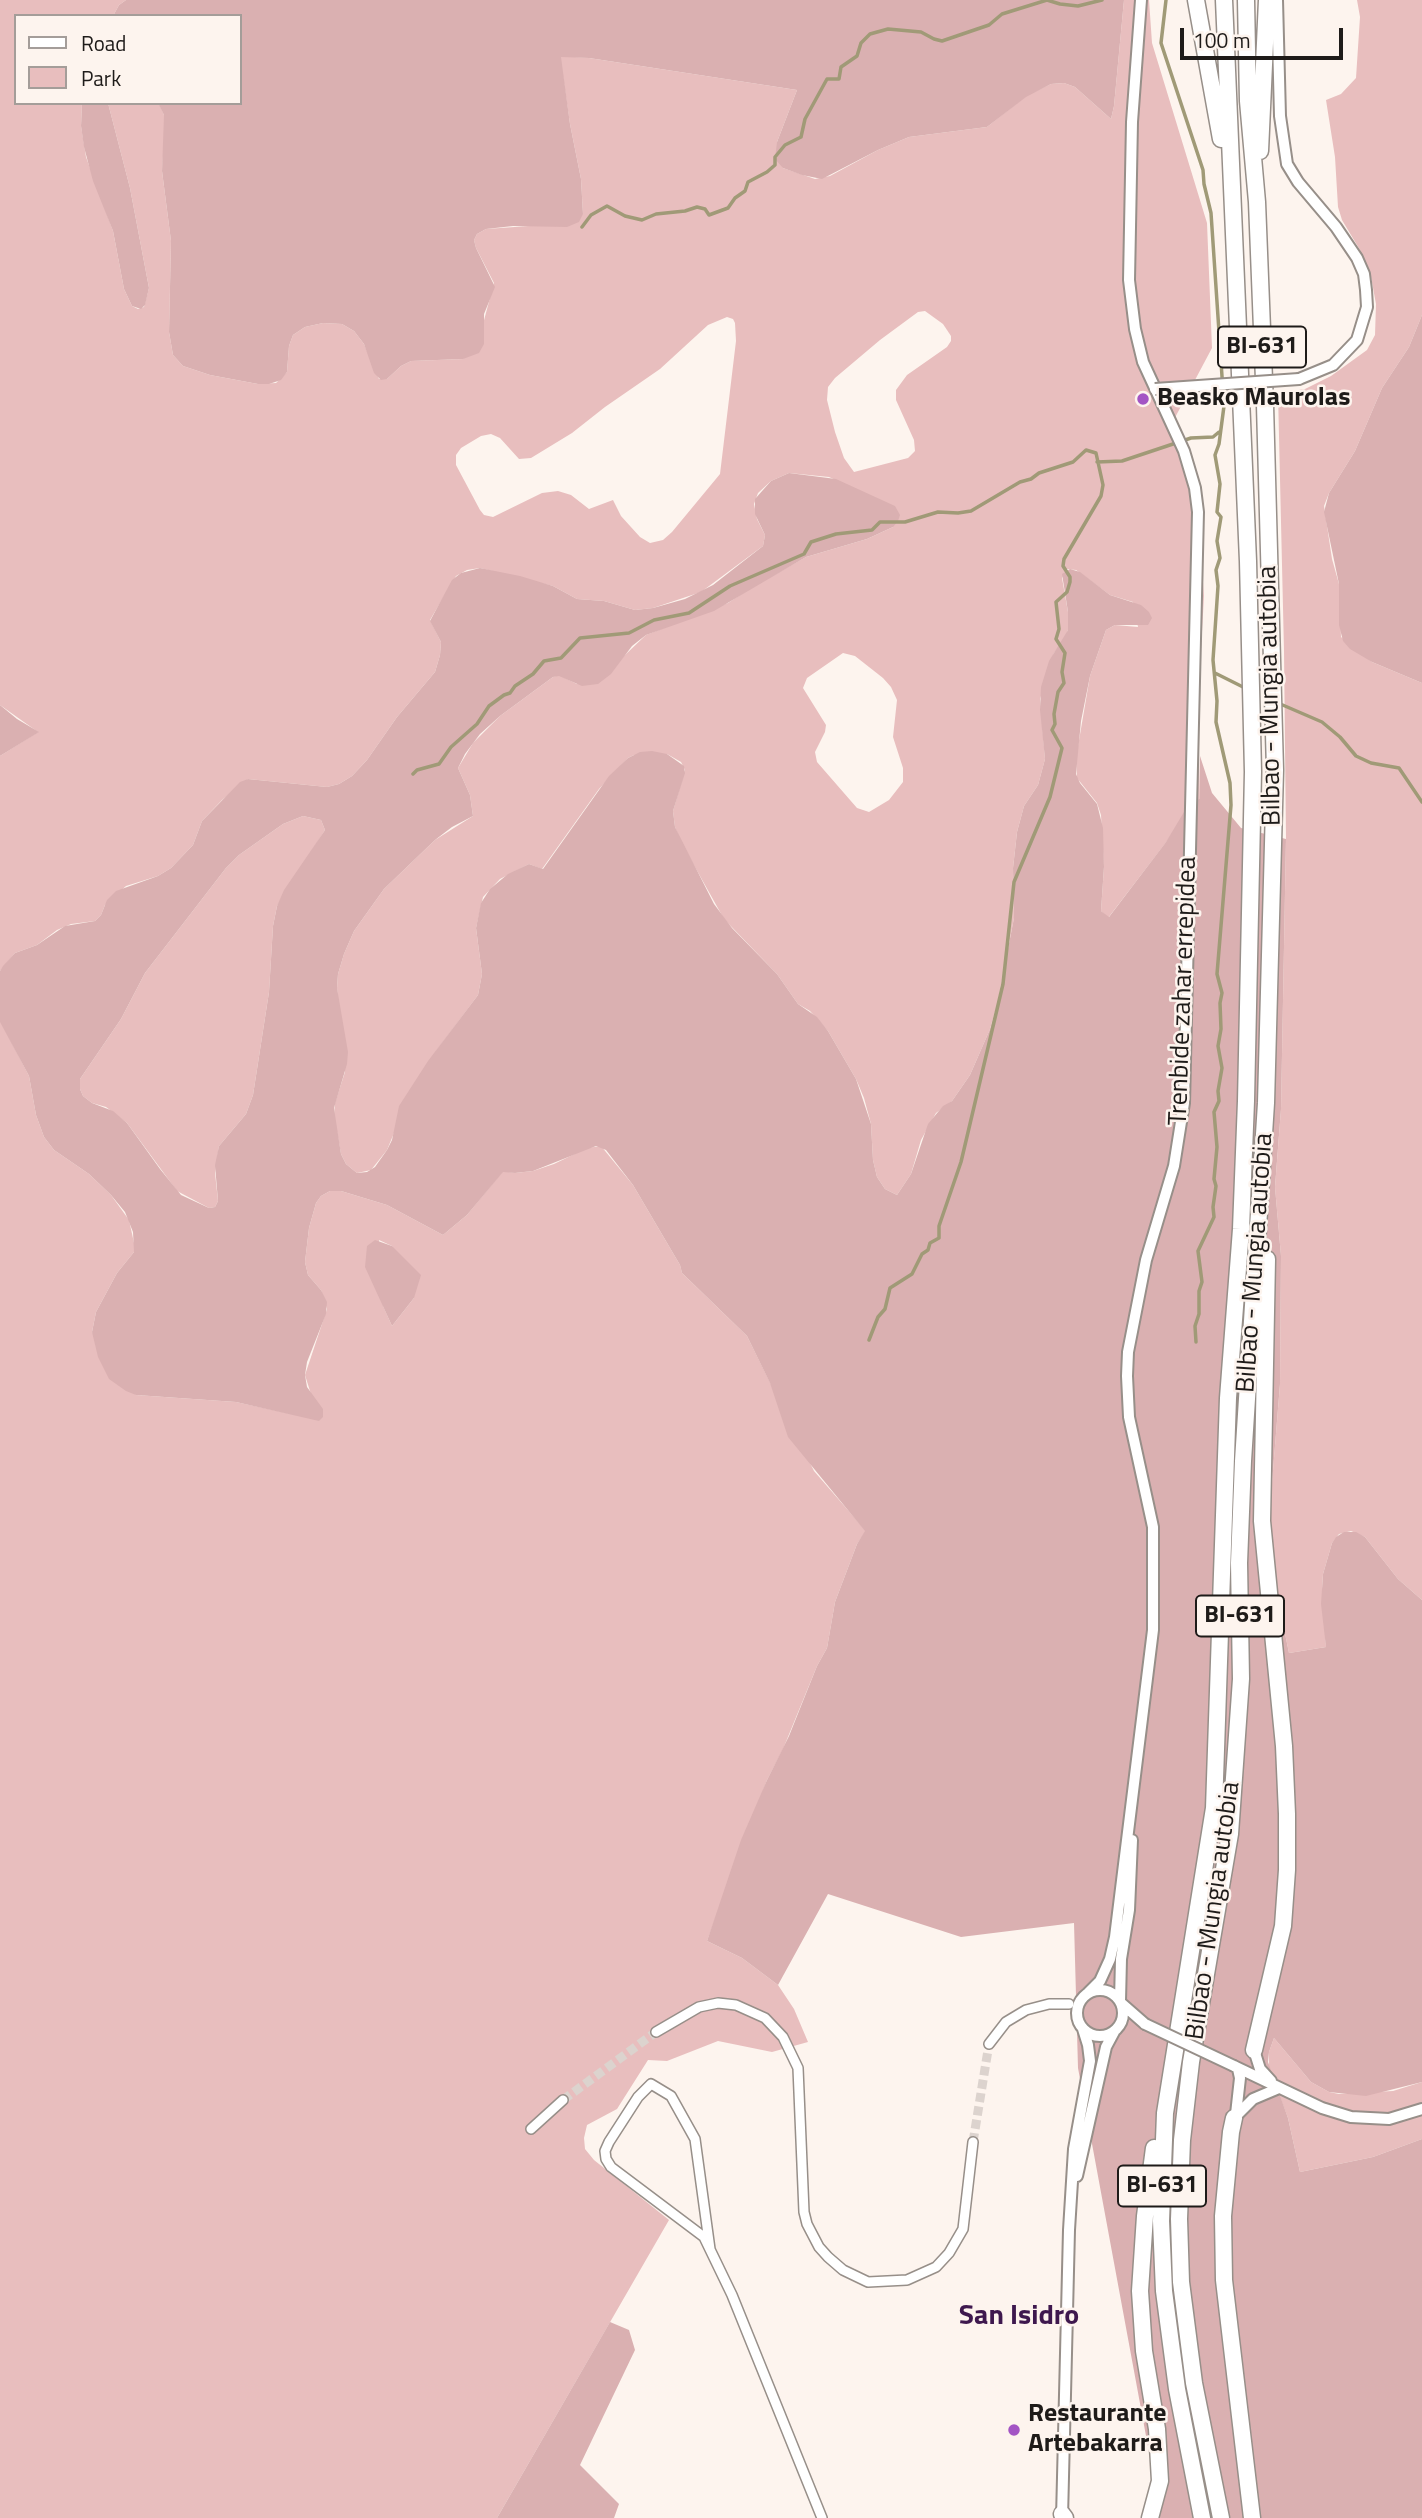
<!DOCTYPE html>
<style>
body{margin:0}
#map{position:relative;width:1422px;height:2518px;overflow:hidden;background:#fdf4ee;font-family:"Titillium Web",sans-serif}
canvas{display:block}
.legend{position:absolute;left:14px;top:14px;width:228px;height:91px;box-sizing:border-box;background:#fdf4ee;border:2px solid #a49d99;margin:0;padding:9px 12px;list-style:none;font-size:21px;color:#1e1b19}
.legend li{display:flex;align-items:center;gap:14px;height:35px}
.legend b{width:35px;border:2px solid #a49d99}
.scale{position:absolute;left:1180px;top:28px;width:163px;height:32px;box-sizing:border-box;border:4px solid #1e1b19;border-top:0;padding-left:9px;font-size:21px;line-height:24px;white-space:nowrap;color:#1e1b19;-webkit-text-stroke:5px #fdf4ee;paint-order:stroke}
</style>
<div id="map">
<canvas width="1422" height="2518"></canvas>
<ul class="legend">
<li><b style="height:9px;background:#fff"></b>Road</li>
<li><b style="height:19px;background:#e8bebe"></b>Park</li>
</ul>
<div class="scale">100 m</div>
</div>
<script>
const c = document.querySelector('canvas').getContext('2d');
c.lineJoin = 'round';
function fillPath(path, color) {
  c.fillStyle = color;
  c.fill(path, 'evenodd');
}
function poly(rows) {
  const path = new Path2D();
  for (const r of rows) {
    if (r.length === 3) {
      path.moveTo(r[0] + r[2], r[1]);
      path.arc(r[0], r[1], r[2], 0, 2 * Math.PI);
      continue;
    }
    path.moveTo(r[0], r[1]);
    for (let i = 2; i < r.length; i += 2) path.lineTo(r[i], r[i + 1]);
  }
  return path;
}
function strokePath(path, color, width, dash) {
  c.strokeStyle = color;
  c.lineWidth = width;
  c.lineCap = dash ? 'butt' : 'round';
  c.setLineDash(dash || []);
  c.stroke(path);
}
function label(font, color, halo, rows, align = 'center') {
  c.font = font + ' "Titillium Web",sans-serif';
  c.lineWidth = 5;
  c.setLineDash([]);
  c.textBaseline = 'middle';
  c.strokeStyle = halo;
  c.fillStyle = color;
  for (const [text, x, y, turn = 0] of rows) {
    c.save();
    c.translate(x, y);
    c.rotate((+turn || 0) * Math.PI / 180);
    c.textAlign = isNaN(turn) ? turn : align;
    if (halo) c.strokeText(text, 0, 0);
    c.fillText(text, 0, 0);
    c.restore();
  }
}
fillPath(poly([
 [0,0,126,0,119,5,113,16,16,16,16,103,82,103,81,126,86,157,113,231,124,289,132,306,138,309,144,307,149,288,130,188,108,103,158,103,160,106,164,115,165,127,162,171,171,241,169,332,173,355,183,366,210,375,258,384,276,383,287,372,289,346,293,335,305,327,323,323,342,324,354,331,364,344,379,379,387,379,401,366,411,361,463,359,483,324,494,283,476,248,474,240,477,234,486,229,529,226,583,214,581,179,570,124,560,56,589,58,797,90,777,142,783,168,815,179,830,176,878,150,909,137,987,127,1026,96,1051,84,1064,83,1075,87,1111,119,1114,106,1124,0,1149,0,1152,43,1207,223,1212,348,1170,427,1191,455,1195,470,1204,596,1198,704,1200,798,1108,918,1101,911,1104,867,1101,815,1097,803,1077,778,1076,758,1090,676,1106,630,1115,625,1138,627,1133,602,1110,595,1076,570,1067,569,1062,578,1068,612,1068,630,1064,640,1054,653,1040,699,1045,759,1038,785,1024,806,1017,832,1013,868,1014,918,997,1005,990,1029,970,1075,952,1101,936,1113,921,1140,911,1174,897,1195,885,1189,877,1177,873,1160,871,1124,864,1098,856,1079,828,1031,810,1011,798,1004,777,974,724,919,681,842,675,827,673,811,685,770,681,762,667,754,634,755,628,758,599,789,542,869,529,864,500,879,483,897,476,928,482,974,478,995,437,1050,394,1133,387,1150,371,1170,357,1173,346,1164,341,1154,334,1115,335,1103,345,1072,337,988,338,974,344,954,354,931,384,889,435,840,473,816,470,795,458,768,473,743,500,716,553,677,559,675,577,684,625,655,646,635,728,603,751,588,806,557,867,539,893,527,875,498,829,477,789,473,771,481,758,493,754,504,757,519,765,535,763,546,701,592,653,608,635,610,604,601,577,599,553,586,480,568,467,570,456,576,430,620,441,642,440,655,435,672,397,717,367,760,352,776,339,784,327,787,248,779,222,800,202,821,193,845,171,868,158,876,126,886,105,905,101,915,95,921,71,924,57,930,37,945,15,953,0,971,0,756,38,732,0,705],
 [925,311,943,324,951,336,951,341,947,347,907,375,896,390,896,400,914,440,915,451,908,458,854,472,844,458,835,432,827,400,828,387,835,378,880,340,918,312],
 [727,317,733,319,735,323,736,341,720,474,672,532,663,540,650,543,640,537,621,516,613,500,589,509,571,495,558,491,542,493,493,517,484,515,480,510,456,465,456,455,461,448,481,436,491,434,500,438,519,459,531,458,572,433,605,407,660,369,708,325],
 [843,653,855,656,883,678,891,687,897,700,893,737,903,768,903,782,889,800,869,812,857,808,817,762,815,752,825,732,826,725,803,688,807,678],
 [1357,0,1422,0,1422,315,1409,347,1382,388,1355,451,1329,493,1324,506,1332,559,1339,584,1341,637,1372,662,1422,683,1422,1600,1398,1579,1365,1537,1351,1531,1339,1534,1332,1543,1323,1574,1322,1588,1326,1647,1289,1653,1267,1545,1280,1384,1281,1256,1275,1187,1281,1109,1286,839,1284,651,1278,393,1305,389,1331,376,1367,350,1375,335,1376,304,1371,277,1360,250,1342,220,1338,207,1335,157,1326,100,1341,94,1356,78,1360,17],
 [303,816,321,820,325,830,277,906,273,926,269,992,253,1095,246,1114,219,1146,215,1173,218,1201,215,1207,209,1208,177,1191,127,1123,106,1107,92,1103,83,1096,80,1089,80,1079,121,1019,145,973,226,868,239,855,283,824],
 [0,1020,29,1076,36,1115,44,1137,54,1150,89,1174,111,1195,129,1220,134,1243,134,1252,117,1273,96,1312,92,1332,136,1395,236,1402,319,1420,305,1375,327,1309,321,1290,308,1275,305,1262,309,1228,316,1203,321,1196,330,1191,341,1191,387,1205,443,1235,467,1215,503,1171,515,1173,533,1171,554,1164,587,1148,601,1146,633,1185,680,1265,682,1273,747,1336,814,1471,866,1531,857,1544,835,1602,827,1648,817,1666,783,1749,767,1780,707,1941,742,1958,778,1985,794,2009,808,2042,772,2052,718,2041,667,2061,648,2060,617,2109,587,2125,584,2138,585,2149,594,2160,669,2220,497,2518,0,2518],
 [379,1240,392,1246,414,1298,392,1326,383,1306],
 [1274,2038,1311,2082,1329,2092,1339,2094,1393,2091,1422,2082,1422,2139,1373,2157,1300,2172,1288,2118,1269,2068,1269,2052]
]), '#e8bebe');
fillPath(poly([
 [126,0,1124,0,1114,106,1111,119,1075,87,1064,83,1051,84,1026,97,987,127,909,137,878,150,822,179,802,175,783,168,775,159,777,142,797,90,589,58,561,57,570,124,581,179,583,214,579,222,567,227,513,226,486,229,477,234,474,240,476,248,495,287,484,314,484,344,479,353,463,359,411,361,401,366,387,379,381,380,374,373,364,344,354,331,342,324,323,323,305,327,293,335,289,346,287,372,281,380,269,384,258,384,210,375,183,366,173,355,169,332,171,241,162,171,164,115,158,103,240,103,240,16,113,16,119,5],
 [82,103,108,103,130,188,149,288,145,305,141,309,132,306,124,289,113,231,93,181,84,147,81,126],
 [1422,315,1422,683,1372,662,1350,649,1343,641,1339,625,1339,584,1324,512,1329,493,1355,451,1382,388,1409,347],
 [789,473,836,479,895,506,900,515,898,521,893,527,867,539,806,557,714,611,646,635,632,646,611,674,598,684,582,686,559,676,553,677,500,716,480,734,465,754,458,768,470,795,473,816,452,827,435,840,384,889,354,931,344,954,338,974,337,988,348,1052,347,1064,334,1108,341,1154,346,1164,357,1173,367,1172,375,1167,387,1150,392,1140,399,1106,428,1061,478,995,482,974,476,928,481,903,490,889,508,874,529,864,543,869,609,776,628,758,640,752,652,751,667,754,684,766,685,773,673,811,675,827,714,904,732,928,777,974,798,1004,817,1017,828,1031,856,1079,871,1124,873,1160,877,1177,885,1189,897,1195,911,1174,928,1124,943,1106,952,1101,970,1075,990,1029,997,1005,1014,918,1013,868,1017,832,1024,806,1038,785,1045,759,1040,710,1041,687,1049,661,1068,630,1068,612,1062,574,1070,569,1080,572,1110,595,1141,605,1149,612,1152,618,1148,625,1115,625,1106,630,1090,676,1081,721,1076,774,1080,783,1097,804,1103,828,1104,867,1101,911,1109,917,1166,842,1184,812,1200,798,1200,756,1212,793,1241,828,1286,839,1281,1109,1275,1187,1281,1256,1280,1384,1267,1545,1289,1653,1326,1647,1321,1604,1323,1574,1332,1543,1336,1537,1344,1532,1356,1532,1365,1537,1398,1579,1422,1600,1422,2082,1366,2096,1329,2092,1311,2082,1274,2038,1269,2052,1268,2062,1288,2118,1300,2172,1373,2157,1422,2139,1422,2518,1144,2518,1156,2490,1078,2068,1074,1923,961,1937,828,1894,778,1985,742,1958,707,1941,741,1840,767,1780,789,1736,817,1666,827,1648,835,1602,857,1544,865,1531,788,1437,770,1383,747,1336,682,1273,680,1265,633,1185,606,1150,596,1146,533,1171,515,1173,503,1172,467,1215,443,1235,387,1205,341,1191,330,1191,321,1196,316,1203,309,1228,305,1262,308,1275,321,1290,327,1302,326,1314,307,1362,305,1375,307,1387,323,1409,323,1417,319,1421,236,1402,136,1395,126,1391,109,1379,98,1357,92,1332,96,1312,117,1273,134,1252,133,1232,125,1212,111,1195,89,1174,54,1150,44,1137,36,1115,29,1076,0,1022,0,971,3,966,15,953,37,945,65,926,95,921,101,915,107,900,116,891,158,876,171,868,193,845,202,821,240,782,248,779,327,787,339,784,352,776,367,760,397,717,435,672,440,655,441,642,430,621,452,580,461,573,480,568,520,576,553,586,577,599,604,601,635,610,653,608,685,599,713,585,763,546,765,535,755,514,755,499,771,481],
 [303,816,321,820,325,830,284,890,277,906,273,926,269,992,253,1095,246,1114,219,1146,215,1165,218,1201,215,1207,209,1208,181,1195,160,1169,127,1123,113,1111,92,1103,83,1096,80,1089,80,1079,121,1019,145,973,226,868,239,855,283,824],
 [0,705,17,719,39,732,0,756],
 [375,1240,392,1246,421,1275,414,1298,392,1326,365,1267,367,1246],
 [610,2322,629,2330,635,2350,580,2465,619,2504,614,2518,497,2518]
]), '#dab0b1');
strokePath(poly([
 [1047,0,1060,4,1078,6,1102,0],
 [1166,0,1161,43,1203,170,1204,184,1211,213,1224,406,1219,444,1215,455,1220,484,1217,512,1221,517,1217,541,1220,558,1216,570,1218,586,1213,660,1217,701,1216,722,1230,783,1231,805,1217,974,1222,993,1220,1003,1221,1029,1218,1046,1222,1068,1218,1091,1219,1101,1214,1112,1217,1147,1214,1179,1216,1186,1213,1207,1214,1217,1198,1251,1202,1282,1199,1291,1199,1314,1195,1326,1196,1342],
 [582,227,591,215,607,206,625,216,642,220,656,214,685,211,697,207,705,209,709,215,728,208,735,198,745,191,748,182,767,172,775,165,775,157,785,145,801,137,805,119,827,79,839,79,841,67,857,56,861,43,870,34,888,29,921,32,934,39,942,41,989,25,1002,14,1047,0],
 [1097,462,1122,461,1191,438,1213,437,1219,432],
 [1215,673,1245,688],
 [1278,703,1322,722,1340,737,1356,756,1371,763,1399,768,1422,802],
 [413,774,417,770,439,764,451,747,477,724,489,706,504,695,510,693,515,686,533,674,544,661,561,658,580,638,629,633,654,620,689,613,730,586,804,554,811,542,836,534,872,530,880,522,905,522,938,512,958,513,971,511,1020,482,1031,479,1039,473,1073,462,1086,450,1096,453,1103,485,1101,496,1064,559,1063,566,1070,577,1070,582,1067,592,1056,602,1059,629,1056,639,1065,653,1062,672,1064,683,1058,692,1054,714,1055,724,1052,730,1062,748,1050,797,1014,882,1003,984,961,1162,939,1226,939,1238,930,1243,928,1250,922,1254,912,1274,890,1288,885,1309,878,1317,869,1340]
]), '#a09a77', 3.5);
strokePath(poly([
 [563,2100,656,2032],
 [973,2142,989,2044]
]), '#dcd3ce', 9, [9, 4.5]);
const minor = poly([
 [656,2032,699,2007,718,2003,736,2005,765,2018,783,2037,798,2068,804,2212,807,2224,819,2247,828,2257,843,2270,868,2282,907,2280,936,2267,949,2253,963,2229,973,2142],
 [989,2044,1006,2022,1026,2010,1049,2004,1069,2004],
 [531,2129,563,2100],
 [710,2249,695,2139,671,2096,651,2084,638,2097,609,2142,605,2151,606,2159,611,2167,704,2237,732,2295,822,2518]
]);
const tertiary = poly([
 [1277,0,1280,116,1287,164,1298,182,1336,227,1357,258,1364,274,1366,290,1367,307,1357,340,1333,365,1299,379],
 [1100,2013,23],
 [1088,1993,1100,1981,1110,1959,1115,1937,1153,1630,1153,1527,1129,1417,1127,1376,1128,1352,1146,1260,1174,1166,1184,1103,1198,512,1195,488,1184,451,1143,362,1135,329,1129,280,1132,122,1141,0],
 [1120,2001,1121,1959,1129,1910,1132,1840],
 [1121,2003,1145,2024],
 [1254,2050,1260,2069,1271,2081],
 [1234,2066,1322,2108,1351,2117,1389,2119,1422,2109],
 [1236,2114,1240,2078,1238,2069],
 [1234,2118,1253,2099,1279,2088],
 [1077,2176,1106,2047,1114,2032],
 [1062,2518,1069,2230,1074,2149,1090,2061,1088,2045,1083,2029]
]);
const motorway = poly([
 [1196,0,1221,139],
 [1260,151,1267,0],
 [1254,2050,1283,1926,1287,1870,1287,1814,1284,1746,1262,1521,1267,1259],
 [1234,2118,1231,2132,1223,2216,1224,2280,1252,2518],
 [1062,2514,1065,2518],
 [1150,2518,1160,2481,1157,2429,1144,2351,1140,2291,1145,2216,1154,2148],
 [1202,2518,1177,2389,1164,2291,1161,2221,1165,2113,1214,1808,1228,1398,1241,1229,1246,1101,1253,772,1248,561,1224,0],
 [1221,2518,1194,2383,1181,2282,1179,2219,1182,2140,1191,2062,1230,1834,1241,1679,1239,1563,1243,1461,1266,1103,1275,770,1265,405,1257,202,1248,101,1246,0]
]);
strokePath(minor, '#978f89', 12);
strokePath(tertiary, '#978f89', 14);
strokePath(motorway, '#978f89', 19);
strokePath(minor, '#fff', 9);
strokePath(tertiary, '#fff', 10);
strokePath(motorway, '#fff', 16);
const tertiaryBridge = poly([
 [1155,389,1299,379],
 [1145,2024,1234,2066]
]);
strokePath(tertiaryBridge, '#978f89', 14, []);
strokePath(tertiaryBridge, '#fff', 10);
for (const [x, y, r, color] of [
 [1143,399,7,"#a354c4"],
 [1014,2430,7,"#a354c4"]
]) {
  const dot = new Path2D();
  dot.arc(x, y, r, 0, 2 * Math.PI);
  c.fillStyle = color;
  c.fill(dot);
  strokePath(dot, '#fdf4ee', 2.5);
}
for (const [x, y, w] of [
 [1262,347,88],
 [1240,1616,88],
 [1162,2186,88]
]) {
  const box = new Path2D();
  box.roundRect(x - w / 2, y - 20.5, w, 41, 5);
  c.fillStyle = '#fdf4ee';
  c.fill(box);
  strokePath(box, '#1e1b19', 2);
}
label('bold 24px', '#1e1b19', null, [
 ["BI-631",1262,347],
 ["BI-631",1240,1616],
 ["BI-631",1162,2186]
]);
label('bold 26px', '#1e1b19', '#fdf4ee', [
 ["Beasko Maurolas",1157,399],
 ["Restaurante",1028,2415],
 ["Artebakarra",1028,2445]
], 'left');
label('26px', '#1e1b19', '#fdf4ee', [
 ["Bilbao - Mungia autobia",1271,696,-91],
 ["Trenbide zahar errepidea",1184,991,-88],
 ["Bilbao - Mungia autobia",1256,1263,-86],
 ["Bilbao - Mungia autobia",1214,1911,-82]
]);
label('bold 28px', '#3e184e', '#fdf4ee', [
 ["San Isidro",1019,2317]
]);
</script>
